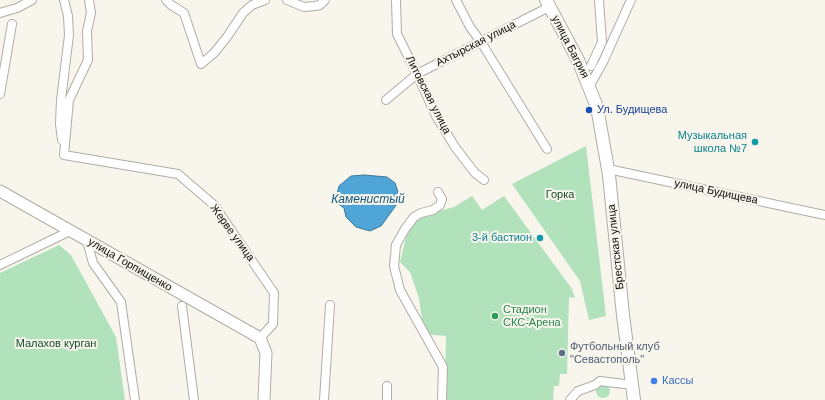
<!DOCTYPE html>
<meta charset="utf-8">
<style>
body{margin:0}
canvas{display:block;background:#f7f5ec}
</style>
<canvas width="825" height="400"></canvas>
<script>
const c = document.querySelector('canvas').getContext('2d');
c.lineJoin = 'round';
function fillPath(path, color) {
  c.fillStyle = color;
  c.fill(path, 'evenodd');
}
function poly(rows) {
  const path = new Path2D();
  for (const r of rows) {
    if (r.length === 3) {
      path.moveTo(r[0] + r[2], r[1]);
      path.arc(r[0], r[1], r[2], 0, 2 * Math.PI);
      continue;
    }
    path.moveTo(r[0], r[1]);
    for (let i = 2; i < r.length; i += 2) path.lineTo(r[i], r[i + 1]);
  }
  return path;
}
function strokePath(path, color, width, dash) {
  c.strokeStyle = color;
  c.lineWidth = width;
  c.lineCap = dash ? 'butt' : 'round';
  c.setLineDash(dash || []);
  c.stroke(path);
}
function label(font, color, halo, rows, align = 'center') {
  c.font = font + ' Helvetica,sans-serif';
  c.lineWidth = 4;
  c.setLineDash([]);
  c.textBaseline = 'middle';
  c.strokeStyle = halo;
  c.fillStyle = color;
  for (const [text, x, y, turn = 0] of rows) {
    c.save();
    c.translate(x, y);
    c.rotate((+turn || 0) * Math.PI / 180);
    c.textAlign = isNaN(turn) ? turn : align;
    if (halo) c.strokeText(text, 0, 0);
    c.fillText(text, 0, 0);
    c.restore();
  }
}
fillPath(poly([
 [586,146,606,316,589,320,580,281,512,184],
 [472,196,482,210,504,196,572,289,575,298,569,297,567,374,560,374,559,386,554,386,553,400,445,400,446,336,424,334,419,298,410,272,400,262,407,233,417,217,454,207],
 [59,245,71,255,116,337,125,400,0,400,0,273],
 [603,391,7]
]), '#b1e2bc');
const water = poly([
 [364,175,387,177,395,183,399,195,397,204,381,226,370,231,356,227,346,217,344,208,337,203,337,194,339,186,351,176,364,175]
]);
fillPath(water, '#50a5d7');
strokePath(water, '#3c779a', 1);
const street = poly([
 [166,0,171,5,184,13,201,64,214,53,227,37,243,13,252,5,265,0],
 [287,0,304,7,315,6,320,5,325,0],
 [396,0,397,34,417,74,436,116,455,147,475,173,484,180],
 [456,0,470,27,481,42,547,149],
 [0,13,17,8,32,0],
 [591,66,602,42,599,0],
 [589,87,603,62,631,0],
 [0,94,12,24],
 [386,100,417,74,549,7],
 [62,140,60,124,61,100,69,35,68,16,64,0],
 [64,155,178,174,214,205,274,293,273,324,260,338],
 [64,155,69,100,88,60,87,31,91,13,89,0],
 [608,169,825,215],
 [438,192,442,199,440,205,433,210,421,213,414,217,405,229,396,245,394,266,400,290,443,367,442,400],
 [87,241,93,263,121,302,135,400],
 [0,265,70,231],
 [182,306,194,400],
 [324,400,330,305],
 [387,400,387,386],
 [570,400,578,391,595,385,600,381,632,385]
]);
const secondary = poly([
 [0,191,260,338,266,353,264,400]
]);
const primary = poly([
 [546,0,578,60,597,107,609,175,623,315,634,400]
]);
strokePath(street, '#afada5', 10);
strokePath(secondary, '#afada5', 13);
strokePath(primary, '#afada5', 14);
strokePath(street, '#fff', 8);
strokePath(secondary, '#fff', 11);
strokePath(primary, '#fff', 12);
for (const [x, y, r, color] of [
 [589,110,4,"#1a4fb4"],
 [755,142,4,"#0f9aa8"],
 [540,238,4,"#0f9aa8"],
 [495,316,4,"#2e9e5b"],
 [562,353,4,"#5c6f8a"],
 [654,381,4,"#3f7fe0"]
]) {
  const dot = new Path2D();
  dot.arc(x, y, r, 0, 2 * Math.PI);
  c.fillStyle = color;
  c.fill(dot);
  strokePath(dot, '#f7f5ec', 1.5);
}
label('11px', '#0d0d0a', '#f7f5ec', [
 ["Ахтырская улица",476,44,-27],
 ["улица Багрия",570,47,63],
 ["Литовская улица",428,95,63],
 ["улица Будищева",716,192,12],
 ["Жерве улица",232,233,54],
 ["Брестская улица",616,247,-96],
 ["улица Горпищенко",130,265,30]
]);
label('11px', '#164399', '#f7f5ec', [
 ["Ул. Будищева",597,110]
], 'left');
label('11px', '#0d838f', '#f7f5ec', [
 ["Музыкальная",747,136],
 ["школа №7",747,149],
 ["3-й бастион",532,238]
], 'right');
label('11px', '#134b27', '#f7f5ec', [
 ["Горка",560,195],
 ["Малахов курган",56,344]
]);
label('11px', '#27864d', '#f7f5ec', [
 ["Стадион",503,310],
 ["СКС-Арена",503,323]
], 'left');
label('11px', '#4e5e75', '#f7f5ec', [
 ["Футбольный клуб",570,347],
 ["\"Севастополь\"",570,360]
], 'left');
label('11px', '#366cbe', '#f7f5ec', [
 ["Кассы",662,381]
], 'left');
label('italic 12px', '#145678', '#f7f5ec', [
 ["Каменистый",368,200]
]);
</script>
